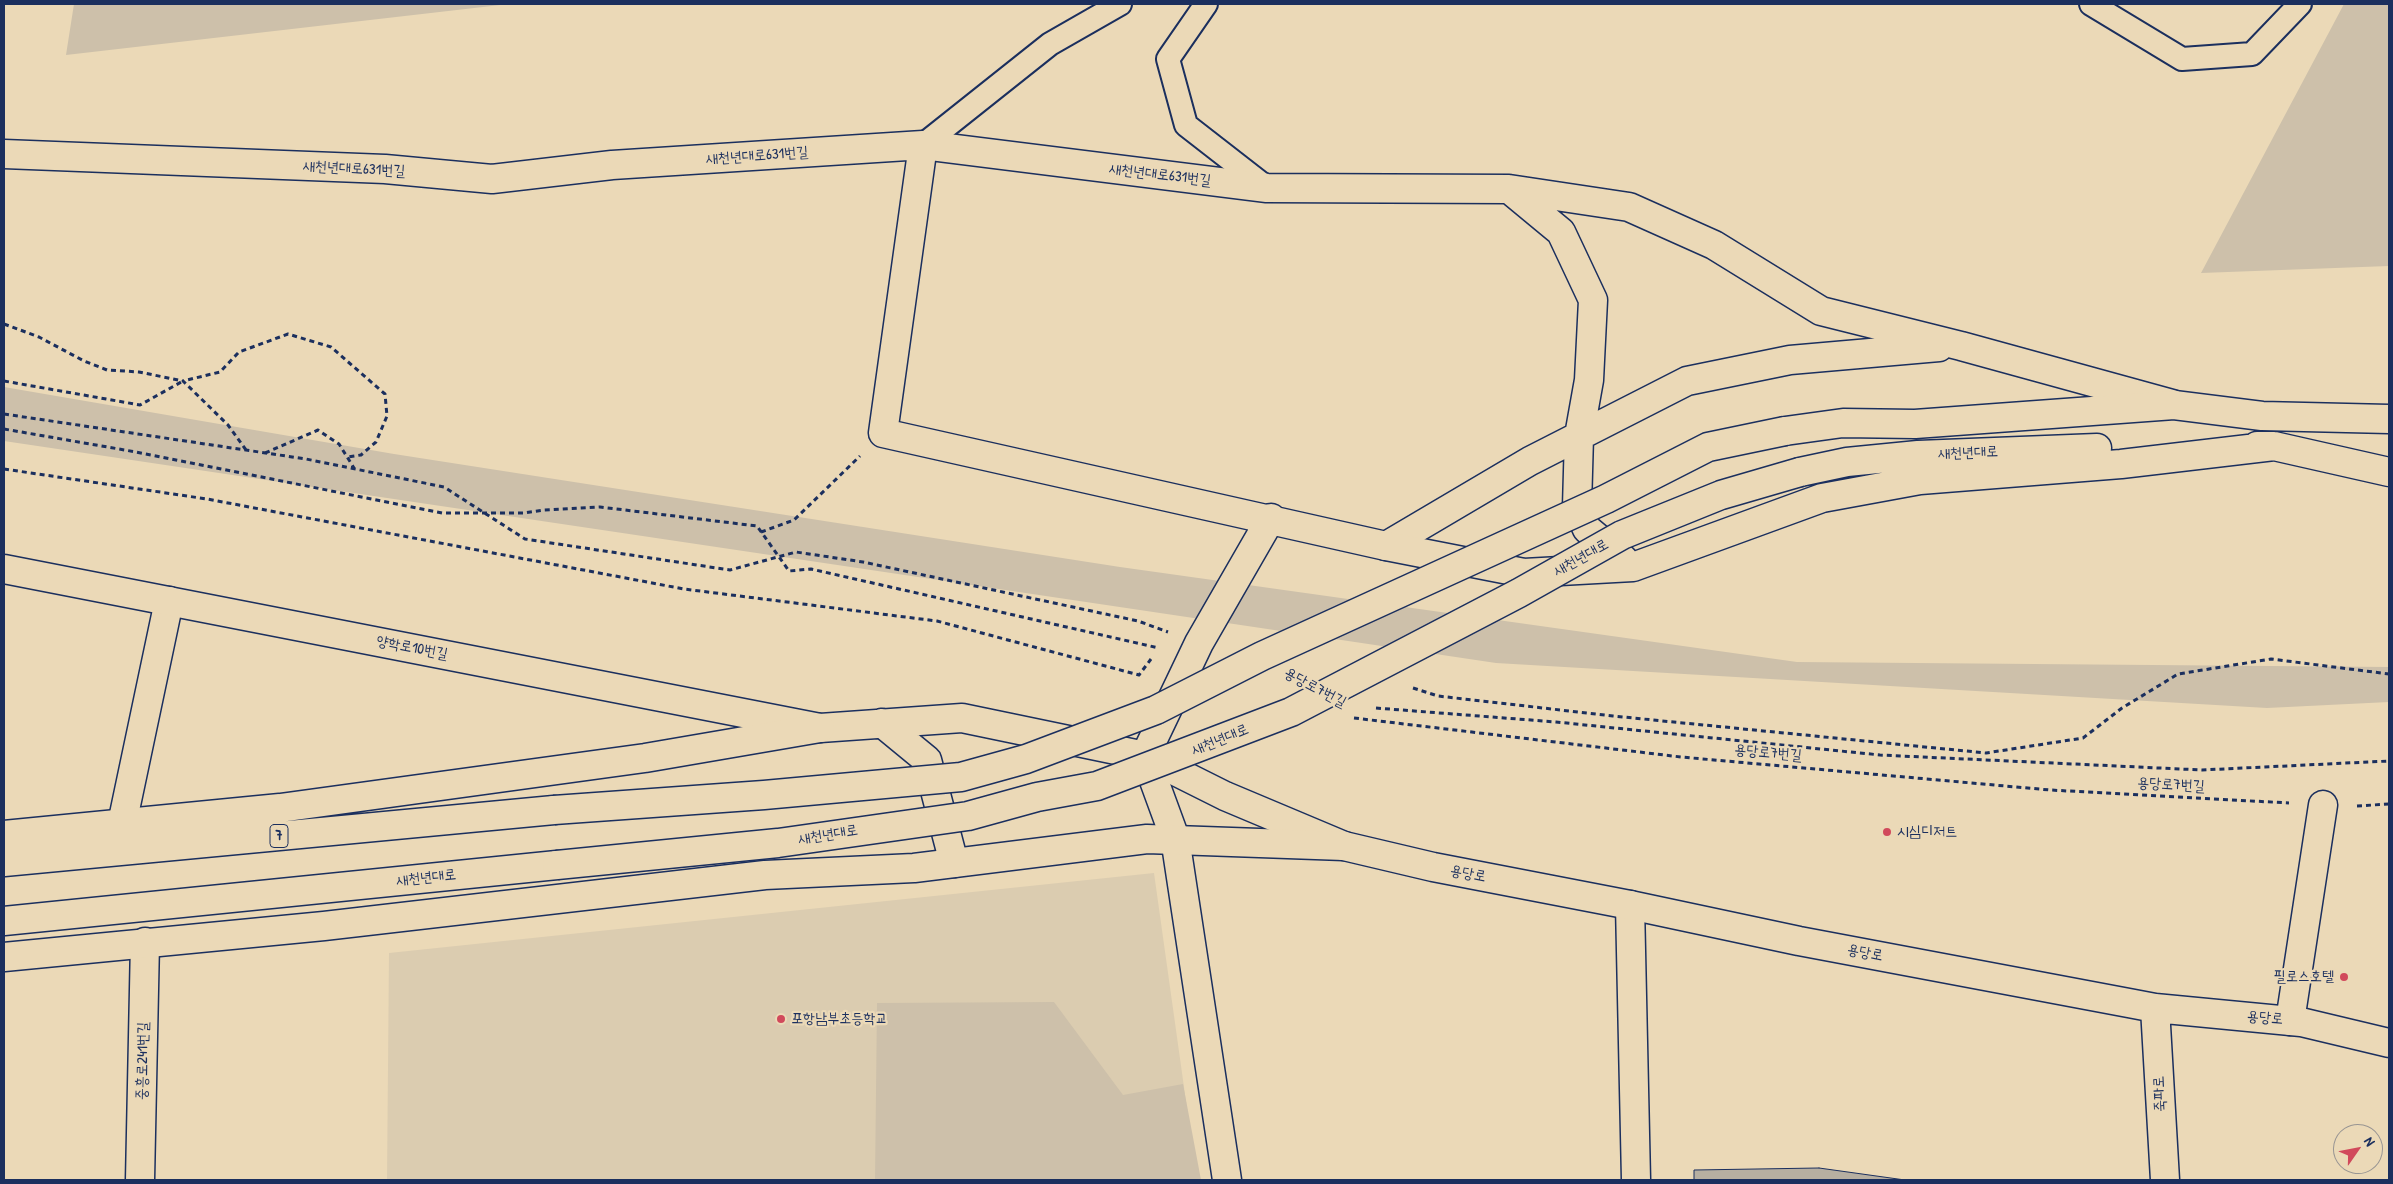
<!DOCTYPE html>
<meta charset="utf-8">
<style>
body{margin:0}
#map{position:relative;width:2393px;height:1184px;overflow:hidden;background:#ebd9b7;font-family:"Patrick Hand",sans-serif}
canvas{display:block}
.frame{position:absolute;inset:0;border:5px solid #1b2f5e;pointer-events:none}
.north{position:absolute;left:2333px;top:1124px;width:50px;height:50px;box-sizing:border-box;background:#ebd9b7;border:1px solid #989593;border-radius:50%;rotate:57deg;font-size:14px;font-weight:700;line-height:20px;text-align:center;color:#1b2f5e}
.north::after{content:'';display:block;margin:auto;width:18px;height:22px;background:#d1495b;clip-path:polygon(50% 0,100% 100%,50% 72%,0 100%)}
</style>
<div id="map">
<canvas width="2393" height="1184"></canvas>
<div class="frame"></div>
<div class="north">N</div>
</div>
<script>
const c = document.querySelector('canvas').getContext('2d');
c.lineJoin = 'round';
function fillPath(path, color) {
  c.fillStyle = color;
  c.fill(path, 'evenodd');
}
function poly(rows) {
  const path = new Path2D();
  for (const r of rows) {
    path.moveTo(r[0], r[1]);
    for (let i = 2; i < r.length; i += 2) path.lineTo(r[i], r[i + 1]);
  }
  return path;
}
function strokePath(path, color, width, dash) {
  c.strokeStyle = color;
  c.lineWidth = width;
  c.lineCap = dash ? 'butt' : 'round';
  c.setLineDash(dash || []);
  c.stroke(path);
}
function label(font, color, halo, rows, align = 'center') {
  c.font = font + ' "Patrick Hand","Poor Story",sans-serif';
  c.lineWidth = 4.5;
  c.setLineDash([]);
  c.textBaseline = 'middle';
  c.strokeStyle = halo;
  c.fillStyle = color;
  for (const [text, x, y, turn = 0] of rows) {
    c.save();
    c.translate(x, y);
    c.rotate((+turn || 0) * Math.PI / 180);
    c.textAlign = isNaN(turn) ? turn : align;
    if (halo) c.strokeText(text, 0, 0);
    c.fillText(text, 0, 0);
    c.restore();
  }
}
fillPath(poly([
 [1154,873,1197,1180,387,1180,389,953]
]), '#dbccb0');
fillPath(poly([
 [74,4,509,4,66,55],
 [2344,4,2389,4,2389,266,2201,273],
 [4,387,394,454,1120,567,1797,662,2389,667,2389,702,2267,708,1496,663,4,441],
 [1054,1002,1123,1095,1183,1084,1201,1180,875,1180,877,1003]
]), '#cdc0aa');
const building = poly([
 [1819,1168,1905,1180,1694,1180,1694,1170,1819,1168]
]);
fillPath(building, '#b7afa1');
strokePath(building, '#1b2f5e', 1);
const lane = poly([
 [1206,4,1168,59,1186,125,1267,188],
 [2091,4,2182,59,2252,54,2300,4],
 [923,145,1050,44,1120,4]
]);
const street = poly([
 [923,145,883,433,1386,546,1530,461,1687,381,1790,360,1939,347],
 [4,154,385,169,492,179,612,165,923,145,1267,188,1509,189,1629,207,1714,245,1821,311,1961,346,2172,404],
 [1509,189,1561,232,1593,300,1589,380,1579,436,1577,507,1587,529,1623,559],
 [122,824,169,601],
 [1630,905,1636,1180],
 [2290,1021,2323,805],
 [140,1180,145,942],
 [1227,1180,1175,838,1145,756,1199,643,1271,518]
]);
const secondary = poly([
 [4,569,820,728,962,718,1145,756,1225,796,1344,846,1433,867,1630,905,1799,941,2134,1004,2155,1008,2301,1022,2389,1043],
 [882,723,927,760,954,863],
 [2155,1008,2165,1180]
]);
const primary = poly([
 [1785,431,1843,423,1915,424,2174,405,2262,416,2389,419],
 [2257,446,2274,446,2389,472],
 [1800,472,1847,462,1918,455,2097,448],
 [1386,546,1524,573,1633,567,1822,498,1920,480,2121,464,2274,446],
 [4,835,280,808,645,758,820,728],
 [4,862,554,810],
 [4,921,557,865],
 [4,957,324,926,765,875,914,868,1147,839,1344,846]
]);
strokePath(lane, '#1b2f5e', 26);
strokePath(street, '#1b2f5e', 31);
strokePath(secondary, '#1b2f5e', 31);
strokePath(primary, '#1b2f5e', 31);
strokePath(poly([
 [4,324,39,337,84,361,107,370,139,372,183,381],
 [4,381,140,405,183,381],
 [4,414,306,459,444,487,525,539,730,570,796,552,863,562,1138,621,1168,632],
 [4,429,136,452,442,513,524,513,544,510,600,507,757,526,789,571,811,569,1159,648],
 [246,450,228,425,183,381,220,372,239,352,288,334,331,347,385,394,387,416,376,442,361,455,347,457],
 [265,453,318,430,339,444,354,468],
 [4,469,207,499,684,589,937,621,1139,675,1151,659],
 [761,532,794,520,860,456],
 [1413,688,1438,696,1613,716,1986,753,2083,738,2122,708,2178,674,2271,659,2389,674],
 [1376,708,1556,722,1880,755,2202,770,2389,761],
 [1354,718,1681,757,1860,773,2050,790,2289,803],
 [2357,806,2389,804]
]), '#1b2f5e', 3, [5, 4]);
strokePath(lane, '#ebd9b7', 22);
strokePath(street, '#ebd9b7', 28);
strokePath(secondary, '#ebd9b7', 28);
strokePath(primary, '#ebd9b7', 28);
const primaryBridge = poly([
 [554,810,764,795,961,777,1026,759,1156,710,1262,656,1606,499,1708,447,1785,431],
 [557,865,778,843,968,816,1037,797,1097,786,1291,712,1519,593,1622,535,1721,495,1800,472]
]);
strokePath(primaryBridge, '#1b2f5e', 31, []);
strokePath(primaryBridge, '#ebd9b7', 28);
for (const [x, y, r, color] of [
 [1887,832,5,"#d1495b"],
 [2344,977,5,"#d1495b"],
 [781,1019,5,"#d1495b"]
]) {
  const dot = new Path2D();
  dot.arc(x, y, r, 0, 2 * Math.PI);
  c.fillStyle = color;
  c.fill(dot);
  strokePath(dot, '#ebd9b7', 2);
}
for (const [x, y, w] of [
 [279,836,18]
]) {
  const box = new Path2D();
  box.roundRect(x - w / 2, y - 11.5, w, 23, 4);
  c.fillStyle = '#ebd9b7';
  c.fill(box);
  strokePath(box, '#1b2f5e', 1);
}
label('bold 14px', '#1b2f5e', null, [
 ["7",279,836]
]);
label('15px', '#1b2f5e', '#ebd9b7', [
 ["새천년대로631번길",757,156,-4],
 ["새천년대로631번길",354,169,3],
 ["새천년대로631번길",1160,175,7],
 ["새천년대로",1968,453,-2],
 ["새천년대로",1581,558,-29],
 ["양학로10번길",412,648,11],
 ["용당로7번길",1315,688,28],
 ["새천년대로",1220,740,-22],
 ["용당로7번길",1768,753,5],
 ["용당로7번길",2171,785,3],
 ["새천년대로",828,835,-9],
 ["용당로",1468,874,11],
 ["새천년대로",426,878,-6],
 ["용당로",1865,953,11],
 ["용당로",2265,1018,5],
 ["중흥로241번길",143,1061,-89],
 ["죽파로",2160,1094,-93]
]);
label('15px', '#1b2f5e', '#ebd9b7', [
 ["시심디저트",1897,832],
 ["필로스호텔",2334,977,"right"],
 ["포항남부초등학교",791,1019]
], 'left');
</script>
